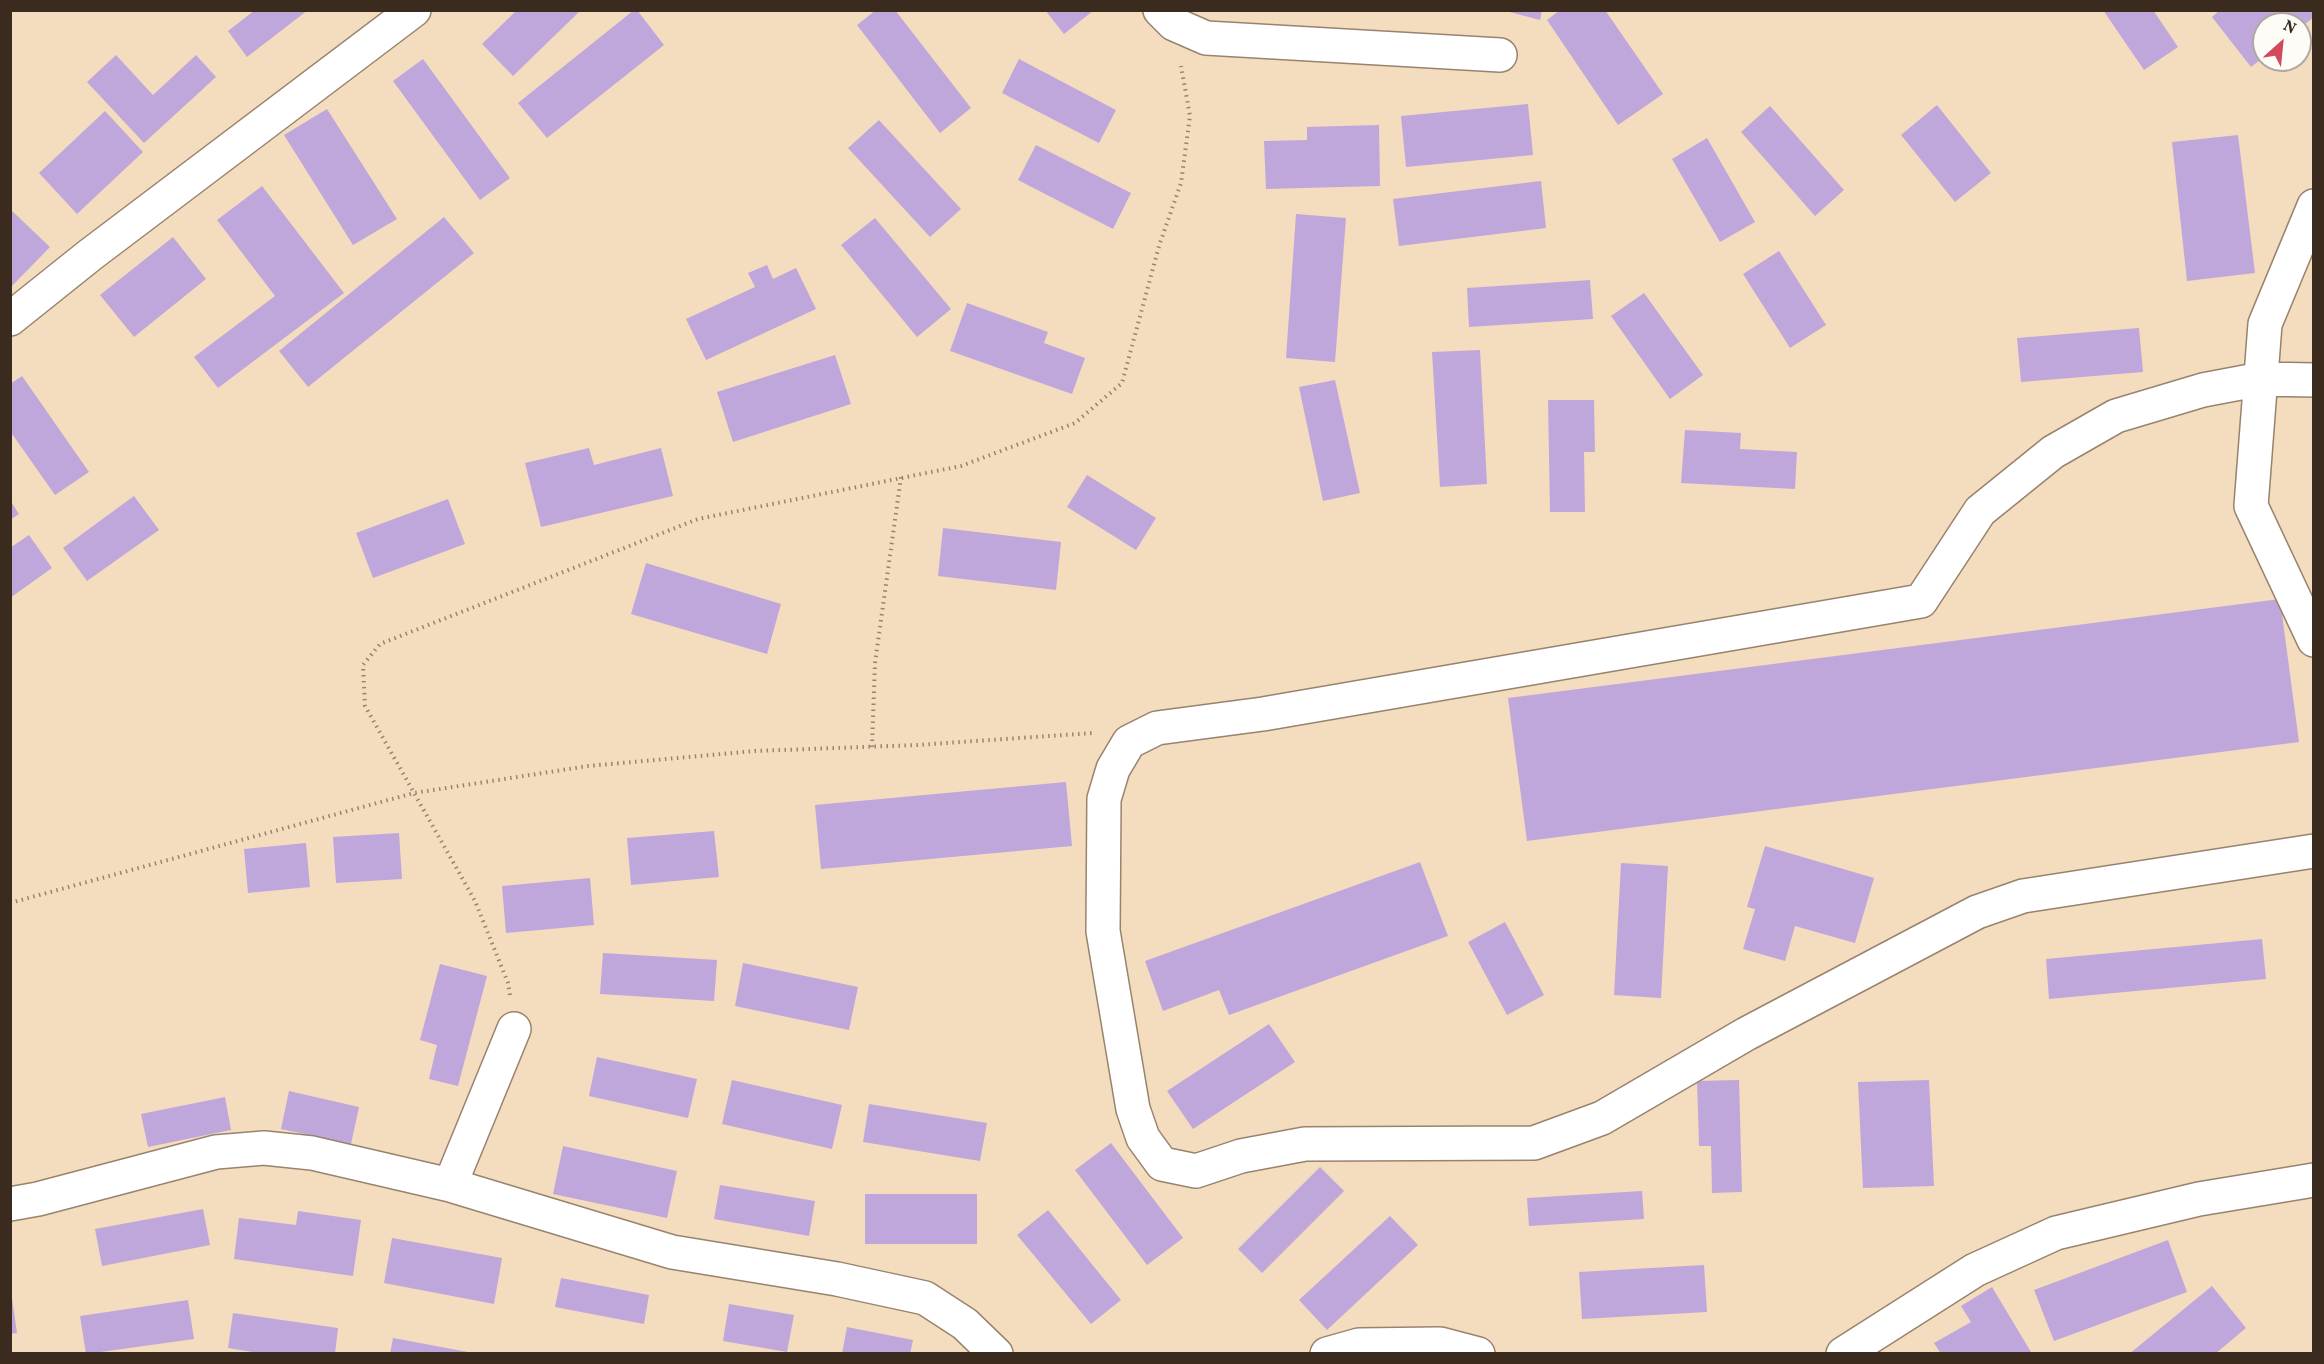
<!DOCTYPE html>
<style>
body{margin:0}
#map{position:relative;width:2324px;height:1364px;overflow:hidden;background:#f4dcbe;font-family:Vollkorn,serif}
canvas{display:block}
.frame{position:absolute;inset:0;border:12px solid #3b2a1e;pointer-events:none}
.north{position:absolute;left:2252px;top:12px;width:60px;height:60px;box-sizing:border-box;background:#fdfcf7;border:2px solid #afa8a0;border-radius:50%;rotate:27deg;font-size:16px;font-weight:700;line-height:24px;text-align:center;color:#3b2a1e}
.north::after{content:'';display:block;margin:auto;width:21px;height:27px;background:#d1495b;clip-path:polygon(50% 0,100% 100%,50% 72%,0 100%)}
</style>
<div id="map">
<canvas width="2324" height="1364"></canvas>
<div class="frame"></div>
<div class="north">N</div>
</div>
<script>
const c = document.querySelector('canvas').getContext('2d');
c.lineJoin = 'round';
function fillPath(path, color) {
  c.fillStyle = color;
  c.fill(path, 'evenodd');
}
function poly(rows) {
  const path = new Path2D();
  for (const r of rows) {
    path.moveTo(r[0], r[1]);
    for (let i = 2; i < r.length; i += 2) path.lineTo(r[i], r[i + 1]);
  }
  return path;
}
function strokePath(path, color, width, dash) {
  c.strokeStyle = color;
  c.lineWidth = width;
  c.lineCap = dash ? 'butt' : 'round';
  c.setLineDash(dash || []);
  c.stroke(path);
}
fillPath(poly([
 [255,10,308,10,247,57,228,31],
 [517,10,581,10,513,76,482,44],
 [634,10,637,10,664,45,547,138,518,103],
 [876,10,895,10,971,108,940,133,857,25],
 [1045,10,1094,10,1064,34],
 [1502,10,1542,10,1540,20],
 [1560,10,1605,10,1663,94,1618,125,1547,20],
 [2103,10,2153,10,2178,47,2144,70],
 [2220,10,2314,10,2314,17,2300,28,2300,24,2264,24,2264,57,2251,67,2212,17],
 [116,55,153,95,196,55,216,77,144,143,87,82],
 [423,59,510,178,480,200,393,81],
 [1019,59,1116,110,1099,143,1002,93],
 [1528,104,1533,155,1406,167,1401,116],
 [1937,105,1991,173,1955,202,1901,135],
 [1770,106,1844,190,1815,216,1741,132],
 [327,109,397,219,353,245,284,135],
 [105,111,143,152,77,214,39,173],
 [879,120,961,209,930,237,848,148],
 [1379,125,1380,186,1266,189,1264,141,1307,140,1307,127],
 [2238,135,2255,273,2187,281,2172,142],
 [1707,138,1755,222,1720,242,1672,159],
 [1036,145,1131,193,1113,229,1018,180],
 [1541,181,1546,228,1399,246,1393,199],
 [262,186,344,293,218,388,194,357,275,296,217,220],
 [10,209,50,247,10,288],
 [1296,214,1346,218,1335,362,1286,358],
 [444,217,474,253,308,387,279,351],
 [875,218,951,309,917,337,841,245],
 [173,237,206,279,134,337,100,295],
 [1779,251,1826,325,1790,348,1743,274],
 [767,265,773,279,796,268,816,309,706,360,686,319,755,287,748,273],
 [1590,280,1593,319,1469,327,1467,288],
 [1644,293,1703,375,1670,399,1611,316],
 [967,303,1048,332,1044,343,1085,358,1072,394,950,351],
 [2139,328,2143,372,2021,382,2017,338],
 [1480,350,1487,484,1440,487,1432,352],
 [835,355,851,404,733,442,717,392],
 [22,376,89,472,55,495,10,431,10,384],
 [1335,380,1360,493,1323,501,1299,387],
 [1548,400,1594,400,1595,452,1584,452,1585,512,1550,512],
 [1685,430,1741,433,1740,449,1797,452,1795,489,1681,483],
 [589,448,594,465,661,448,673,496,541,527,525,463],
 [1087,475,1156,518,1136,550,1067,507],
 [134,496,159,530,87,581,63,548],
 [448,499,465,544,373,578,356,533],
 [10,500,19,514,10,520],
 [943,528,1061,542,1056,590,938,576],
 [29,535,52,568,10,598,10,548],
 [646,563,781,604,767,654,631,614],
 [2280,599,2299,742,1527,841,1508,698],
 [1066,782,1072,846,821,869,815,805],
 [714,831,719,877,631,885,627,838],
 [399,833,402,879,336,883,333,837],
 [306,843,310,887,248,893,244,849],
 [1765,846,1874,878,1855,943,1795,926,1785,961,1743,949,1755,909,1747,907],
 [1420,862,1448,936,1229,1015,1219,990,1163,1011,1145,961],
 [1621,863,1668,866,1661,998,1614,995],
 [590,878,594,925,506,933,502,886],
 [1505,922,1544,995,1507,1015,1468,942],
 [2262,939,2266,979,2049,999,2046,959],
 [603,953,717,960,714,1001,600,994],
 [743,963,858,987,849,1030,735,1006],
 [440,964,487,976,458,1086,429,1079,437,1045,420,1040],
 [1269,1024,1295,1062,1193,1129,1167,1091],
 [597,1057,697,1079,688,1118,589,1096],
 [732,1080,842,1105,832,1149,722,1124],
 [1739,1080,1742,1192,1712,1193,1711,1146,1699,1146,1697,1081],
 [1929,1080,1934,1186,1863,1188,1858,1082],
 [289,1091,359,1107,351,1144,281,1129],
 [225,1097,231,1130,148,1147,141,1114],
 [869,1104,987,1123,980,1161,863,1142],
 [1111,1143,1183,1238,1147,1265,1075,1170],
 [563,1146,677,1171,667,1218,553,1194],
 [1320,1167,1344,1191,1262,1273,1238,1249],
 [720,1185,815,1201,809,1236,714,1219],
 [1642,1191,1644,1219,1529,1226,1527,1198],
 [865,1194,977,1194,977,1244,865,1244],
 [203,1209,210,1245,102,1266,95,1229],
 [1048,1210,1121,1300,1091,1324,1017,1235],
 [298,1211,361,1220,353,1276,234,1259,239,1218,296,1225],
 [1390,1216,1418,1245,1327,1330,1299,1300],
 [392,1238,502,1258,494,1304,384,1283],
 [2168,1240,2187,1292,2054,1341,2034,1290],
 [1704,1265,1707,1312,1582,1319,1579,1272],
 [561,1278,649,1295,644,1324,555,1307],
 [2212,1286,2246,1328,2215,1354,2129,1354],
 [1992,1287,2031,1352,2028,1354,1941,1354,1934,1343,1971,1322,1961,1306],
 [12,1298,17,1333,10,1334,10,1299],
 [188,1300,194,1339,86,1354,80,1316],
 [729,1304,794,1315,787,1352,723,1341],
 [233,1313,338,1328,335,1354,265,1354,228,1348],
 [847,1327,913,1340,910,1354,842,1354],
 [393,1338,468,1352,468,1354,390,1354]
]), '#c0a7db');
const street = poly([
 [1160,10,1174,24,1206,38,1500,55],
 [2314,206,2265,324,2251,506,2314,640],
 [10,319,90,255,414,10],
 [2314,380,2261,379,2203,390,2116,416,2053,452,1980,511,1921,601,1263,714,1157,728,1129,742,1113,769,1104,799,1103,931,1133,1109,1143,1138,1162,1164,1196,1171,1241,1156,1305,1144,1534,1143,1602,1118,1746,1034,1977,912,2023,896,2314,851],
 [450,1185,514,1029],
 [10,1204,38,1199,216,1152,264,1148,312,1153,450,1185,672,1252,837,1279,925,1298,965,1324,996,1354],
 [1327,1354,1359,1345,1440,1344,1478,1354],
 [1843,1354,1975,1270,2056,1233,2199,1199,2314,1180]
]);
strokePath(street, '#98836e', 36);
strokePath(poly([
 [872,747,875,663,901,477],
 [10,903,414,793,588,766,755,751,917,745,1093,733],
 [510,995,508,983,475,901,365,706,363,665,380,644,698,519,961,466,1075,423,1122,383,1159,246,1181,183,1190,116,1181,66]
]), '#98836e', 4, [1.5, 4.5]);
strokePath(street, '#fff', 33);
</script>
